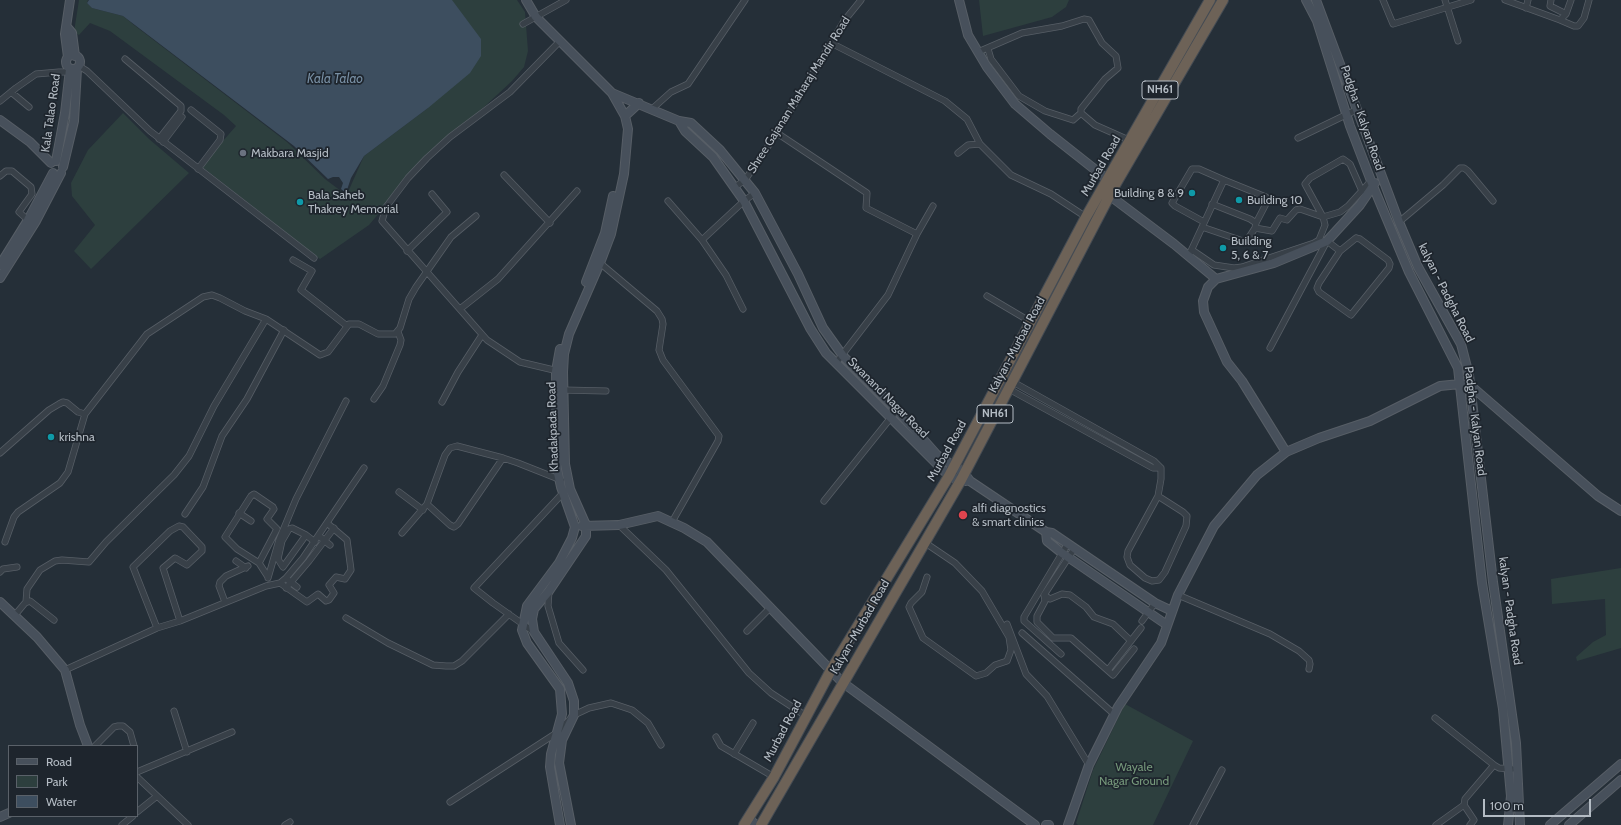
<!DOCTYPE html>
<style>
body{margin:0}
#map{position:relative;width:1621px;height:825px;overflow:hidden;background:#252f38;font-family:Cabin,sans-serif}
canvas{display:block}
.legend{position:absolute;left:8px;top:745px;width:130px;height:72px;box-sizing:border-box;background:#1e252d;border:1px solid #5a6169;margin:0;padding:5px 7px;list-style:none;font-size:12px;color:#b4bcc4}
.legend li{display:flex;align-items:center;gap:8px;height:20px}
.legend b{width:20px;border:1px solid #5a6169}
.scale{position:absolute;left:1483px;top:799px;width:108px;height:18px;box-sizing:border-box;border:2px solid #b4bcc4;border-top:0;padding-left:5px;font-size:12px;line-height:14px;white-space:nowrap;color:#b4bcc4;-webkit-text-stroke:3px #1e252d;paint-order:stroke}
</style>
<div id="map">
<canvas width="1621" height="825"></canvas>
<ul class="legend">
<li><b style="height:5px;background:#47505b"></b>Road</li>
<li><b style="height:11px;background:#2d3f3e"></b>Park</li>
<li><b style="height:11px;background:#3d4e5f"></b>Water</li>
</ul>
<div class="scale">100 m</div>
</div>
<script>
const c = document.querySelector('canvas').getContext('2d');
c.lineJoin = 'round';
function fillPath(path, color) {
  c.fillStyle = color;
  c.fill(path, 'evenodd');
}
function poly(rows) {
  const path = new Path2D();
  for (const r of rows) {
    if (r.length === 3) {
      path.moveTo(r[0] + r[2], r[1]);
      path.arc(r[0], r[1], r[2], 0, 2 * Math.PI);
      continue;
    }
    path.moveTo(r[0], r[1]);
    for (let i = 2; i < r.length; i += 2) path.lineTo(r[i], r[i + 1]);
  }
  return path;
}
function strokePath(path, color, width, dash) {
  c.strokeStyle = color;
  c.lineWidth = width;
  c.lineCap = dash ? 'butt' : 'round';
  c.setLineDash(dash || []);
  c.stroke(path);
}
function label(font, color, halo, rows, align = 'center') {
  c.font = font + ' Cabin,sans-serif';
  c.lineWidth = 3.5;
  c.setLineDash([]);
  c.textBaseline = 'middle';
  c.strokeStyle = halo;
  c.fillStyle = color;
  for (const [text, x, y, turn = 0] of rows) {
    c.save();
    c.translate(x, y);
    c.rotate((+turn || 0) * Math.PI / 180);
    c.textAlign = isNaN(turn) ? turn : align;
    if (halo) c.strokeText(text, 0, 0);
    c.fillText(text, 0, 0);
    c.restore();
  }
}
fillPath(poly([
 [79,0,88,0,87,3,92,8,123,16,134,25,287,142,325,179,345,194,348,192,364,156,428,108,452,0,517,0,525,12,528,51,524,67,512,81,413,173,369,225,320,259,201,166,236,126,224,115,110,31,90,23,79,35,74,32],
 [979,0,1069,0,1066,7,1052,17,983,36],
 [123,113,149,139,189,173,91,269,74,251,95,225,72,196,71,183,88,150],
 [1621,568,1621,648,1577,661,1576,657,1593,642,1606,635,1605,599,1552,604,1551,579],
 [1125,704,1193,741,1153,825,1078,825,1076,823,1093,770]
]), '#2d3f3e');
fillPath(poly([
 [89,0,452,0,481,39,481,56,470,73,428,108,364,156,351,178,346,193,341,189,343,183,339,177,333,177,328,179,294,146,123,16,92,8,87,3]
]), '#3d4e5f');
const street = poly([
 [1383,0,1393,24,1471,0],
 [1445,0,1458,41],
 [1505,0,1560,20,1566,14,1571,0],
 [1551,0,1550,6,1566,14],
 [1526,8,1528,0],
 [1560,20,1574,26,1578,26,1584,18,1589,0],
 [523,24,566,0],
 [831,43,945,101,967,119,980,144],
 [988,49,991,59,1019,96,1045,111,1073,120,1081,113],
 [978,52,1022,33,1062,26,1084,19,1089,20,1102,43,1116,56,1118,68,1105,79,1081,109,1081,113,1095,125,1131,141],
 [125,59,181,106,181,111,159,139],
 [79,66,87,71,150,131,314,258],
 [11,92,29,107],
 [0,101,16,88,36,74,59,72,70,72],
 [652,109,671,92,688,84,745,0],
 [191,110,221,134,220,140,198,169],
 [777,133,867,193,866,208,917,234],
 [1298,138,1356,110],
 [163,142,182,117],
 [958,153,968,145,980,144,1011,175,1051,194,1086,217],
 [504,175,550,223],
 [0,176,6,171,12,171,31,187,32,194,19,212,30,222],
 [735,187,745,180,777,133,844,21,861,0],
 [1362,191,1350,164,1343,159,1310,178,1305,184,1323,217,1340,212,1348,206,1368,184,1371,181],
 [668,201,702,240,726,275,743,309],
 [1204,222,1175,206,1172,203,1192,169,1199,169,1224,180],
 [1399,222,1443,185,1460,168,1464,168,1468,171,1493,201],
 [1202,227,1246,242,1255,228,1256,223,1250,219,1212,204],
 [1356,238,1360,239,1388,260,1390,264,1389,268,1351,315,1319,292,1317,288,1319,283,1340,251,1356,238],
 [702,240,744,201,755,193],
 [1192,250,1214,265,1234,268,1242,267,1314,243,1319,240,1325,225,1323,217,1300,209,1296,210,1287,220,1280,218,1272,231,1255,228],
 [407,251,447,212,432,194],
 [1190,253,1224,180,1266,197,1268,200,1256,223],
 [293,260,312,271,301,290,347,326],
 [597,262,600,263,657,311,662,319,663,324,659,350,663,360,719,436,718,441,672,522],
 [987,296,1031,322],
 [460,309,498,279,577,191],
 [1270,348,1327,241,1340,251],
 [836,363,888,295,917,234,933,206],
 [558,371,520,362,487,340,382,221,386,207,408,178,427,158,450,137,510,92,560,41],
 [1013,382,1154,461,1161,468,1161,479,1158,496,1128,551,1127,557,1130,565,1145,578,1152,581,1159,580,1165,572,1186,526,1187,516,1183,512,1158,496],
 [1009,389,1153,468,1161,468],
 [563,390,606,391],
 [374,399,383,386,400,345,401,340,398,332],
 [442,402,458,372,482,335],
 [0,453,49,410,59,404,63,402,67,403,78,412,85,414,147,334,203,297,212,295,220,298,245,311,266,319,320,355,328,352,349,324,359,324,378,334,395,334,400,328,409,299,416,287,451,237,476,216],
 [503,458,458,524,454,527,450,525,427,504,445,455,450,448,457,446,503,458,518,463,561,480],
 [399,492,423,510],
 [824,501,897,410],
 [239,513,251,521],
 [185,514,203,487,222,436,247,399,284,330],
 [619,525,666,570,749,673,771,693,806,716],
 [402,533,427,504],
 [306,535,283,567,278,559,282,541,289,529,292,528,306,535,315,542],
 [319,536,330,545],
 [5,542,14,517,18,512,60,483,68,472,85,414],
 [924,542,955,563,982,591,1009,637,1011,650,1007,661,995,665,986,673,976,676,923,638,909,607,911,603,922,592,927,577],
 [1074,549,1044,595,1045,601,1037,616,1037,622,1053,638,1071,638,1113,675,1134,649],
 [236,561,246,568],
 [259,563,277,529,267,519,274,509,273,507,254,494,251,496,225,537,237,549,259,563,268,577],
 [0,572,3,569,17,567],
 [268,578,279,540,296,499,346,401],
 [288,580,297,587],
 [280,583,307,602,318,594,326,601,329,600,334,593,329,585,336,577,345,579,351,570,347,540,327,523],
 [286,588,309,561,334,528],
 [549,591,548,606,559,643,583,670],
 [1044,595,1050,599,1062,594,1070,595,1086,607,1094,617,1113,624,1131,641],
 [1178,595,1270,634,1299,651,1309,660,1310,664,1309,669],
 [26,602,27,589,40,570,55,561,62,560,89,562,106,542,174,475,189,456,214,406,266,319],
 [225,602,219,586,220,582,226,576,248,566],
 [15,615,25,603,30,601,54,620],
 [346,618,388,643,433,665,446,666,454,666,462,661,509,614],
 [1142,621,1155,603],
 [1007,624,1026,674,1047,696,1089,765],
 [157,628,133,567,170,531,179,526,183,527,202,547,202,551,187,565,175,558,163,568,180,621],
 [747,631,771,607],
 [534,632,493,603,474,588,563,493],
 [1022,633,1114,714],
 [1061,654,1024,621,1024,617,1067,545],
 [65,670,157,628,180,621,266,586,280,583,286,578,303,558,364,468],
 [1108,670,1141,628],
 [174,711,187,752],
 [1435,718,1494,765,1499,768,1512,769],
 [716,737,721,746,774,777],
 [95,746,114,727,118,726,123,726,130,732,134,746],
 [734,754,753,723],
 [137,772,232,732],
 [137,777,188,825],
 [450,802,558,732,574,715,589,708,611,703,632,710,648,723,661,745],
 [137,812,157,796],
 [122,825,133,816],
 [285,825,290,822],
 [1193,825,1222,770],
 [1436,825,1464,805],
 [1470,825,1474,820,1464,805,1465,799,1494,765]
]);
const secondary = poly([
 [526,0,536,17,612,93,679,121,691,123,720,150,755,193,798,274,823,328,843,356,897,410,937,455,964,473,970,481,1046,532,1052,533,1155,603,1172,611],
 [959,0,968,35,987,67,1015,104,1050,134,1112,183],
 [1306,0,1317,21,1350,126,1373,186,1409,272,1458,368,1482,583,1503,709,1511,796,1508,825],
 [1316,0,1399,222,1418,267,1461,344,1469,375,1493,582,1516,743,1520,825],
 [67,27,72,33,75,56],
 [73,62,7],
 [68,57,65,34,70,0],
 [625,116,639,103],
 [0,120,30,142,51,163],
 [679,121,685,131,713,157,744,201,810,328,826,353,949,476,960,481,966,481],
 [56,161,65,113,70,69],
 [63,167,74,121,77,69],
 [1105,192,1174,244,1216,279,1274,263,1327,241,1360,205,1375,183],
 [0,265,28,220,53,173],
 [0,278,36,221,61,173],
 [1216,279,1208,287,1203,301,1204,312,1227,362,1242,381,1286,452],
 [586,282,605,233,613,196],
 [582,526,619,525,658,516,684,528,707,542,842,682,1035,825],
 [1046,532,1047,541,1062,553,1167,625],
 [0,602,37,637,65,670,80,725,88,746],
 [0,817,9,813],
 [748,818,756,825],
 [560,825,550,767,551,754,562,714,560,689,527,643,522,630,527,606,559,563,572,538,575,527,561,487,557,469,556,371,560,349],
 [571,825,559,763,562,740,574,715,574,701,568,683,534,632,532,619,534,609,549,591,586,536,586,525,570,489,565,464,563,372,564,354,569,334,600,263,611,234,624,174,628,129,625,116,612,93],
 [1046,825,1049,825],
 [1068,825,1089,765,1118,707,1161,643,1178,595,1214,526,1257,475,1286,452,1319,438,1370,421,1440,386,1460,384,1471,386,1598,496,1621,511],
 [1550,825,1621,764],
 [1569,825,1621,780]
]);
const highway = poly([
 [744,825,774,777,831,670,949,476,1086,217,1210,0],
 [761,825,961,480,1115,185,1223,0]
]);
strokePath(street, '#575e66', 7);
strokePath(secondary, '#575e66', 10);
strokePath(highway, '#444b53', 12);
strokePath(street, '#384048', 5.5);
strokePath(secondary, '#47505b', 8);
strokePath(highway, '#6d6257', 10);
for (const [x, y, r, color] of [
 [243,153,4,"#6b7280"],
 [1192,193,4,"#0f9aa8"],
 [1239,200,4,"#0f9aa8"],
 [300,202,4,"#0f9aa8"],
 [1223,248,4,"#0f9aa8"],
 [51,437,4,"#0f9aa8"],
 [963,515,5,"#e0444e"]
]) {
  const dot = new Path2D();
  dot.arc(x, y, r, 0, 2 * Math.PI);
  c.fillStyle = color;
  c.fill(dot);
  strokePath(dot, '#1e252d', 1.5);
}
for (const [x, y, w] of [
 [1160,90,36],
 [995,414,36]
]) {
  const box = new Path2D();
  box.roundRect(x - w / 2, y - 9, w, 18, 3);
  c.fillStyle = '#1e252d';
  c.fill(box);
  strokePath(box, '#b4bcc4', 1);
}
label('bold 11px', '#b4bcc4', null, [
 ["NH61",1160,90],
 ["NH61",995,414]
]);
label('12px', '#b4bcc4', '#1e252d', [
 ["Shree Gajanan Maharaj Mandir Road",799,95,-58],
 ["Kala Talao Road",51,113,-82],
 ["Padgha - Kalyan Road",1362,118,71],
 ["Murbad Road",1101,166,-60],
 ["kalyan - Padgha Road",1446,293,63],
 ["Kalyan-Murbad Road",1017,345,-62],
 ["Swanand Nagar Road",888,398,45],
 ["Padgha - Kalyan Road",1475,421,83],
 ["Khadakpada Road",553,427,-92],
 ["Murbad Road",947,451,-61],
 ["kalyan - Padgha Road",1510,611,82],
 ["Kalyan-Murbad Road",860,627,-60],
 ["Murbad Road",783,731,-62]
]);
label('12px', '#b4bcc4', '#1e252d', [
 ["Makbara Masjid",251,153],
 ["Building 8 & 9",1184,193,"right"],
 ["Bala Saheb",308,195],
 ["Thakrey Memorial",308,209],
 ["Building 10",1247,200],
 ["Building",1231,241],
 ["5, 6 & 7",1231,255],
 ["krishna",59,437],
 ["alfi diagnostics",972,508],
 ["& smart clinics",972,522]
], 'left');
label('12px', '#75977a', '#1e252d', [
 ["Wayale",1134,767],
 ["Nagar Ground",1134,781]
]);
label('italic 13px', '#788fa4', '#1e252d', [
 ["Kala Talao",335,79]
]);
</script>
